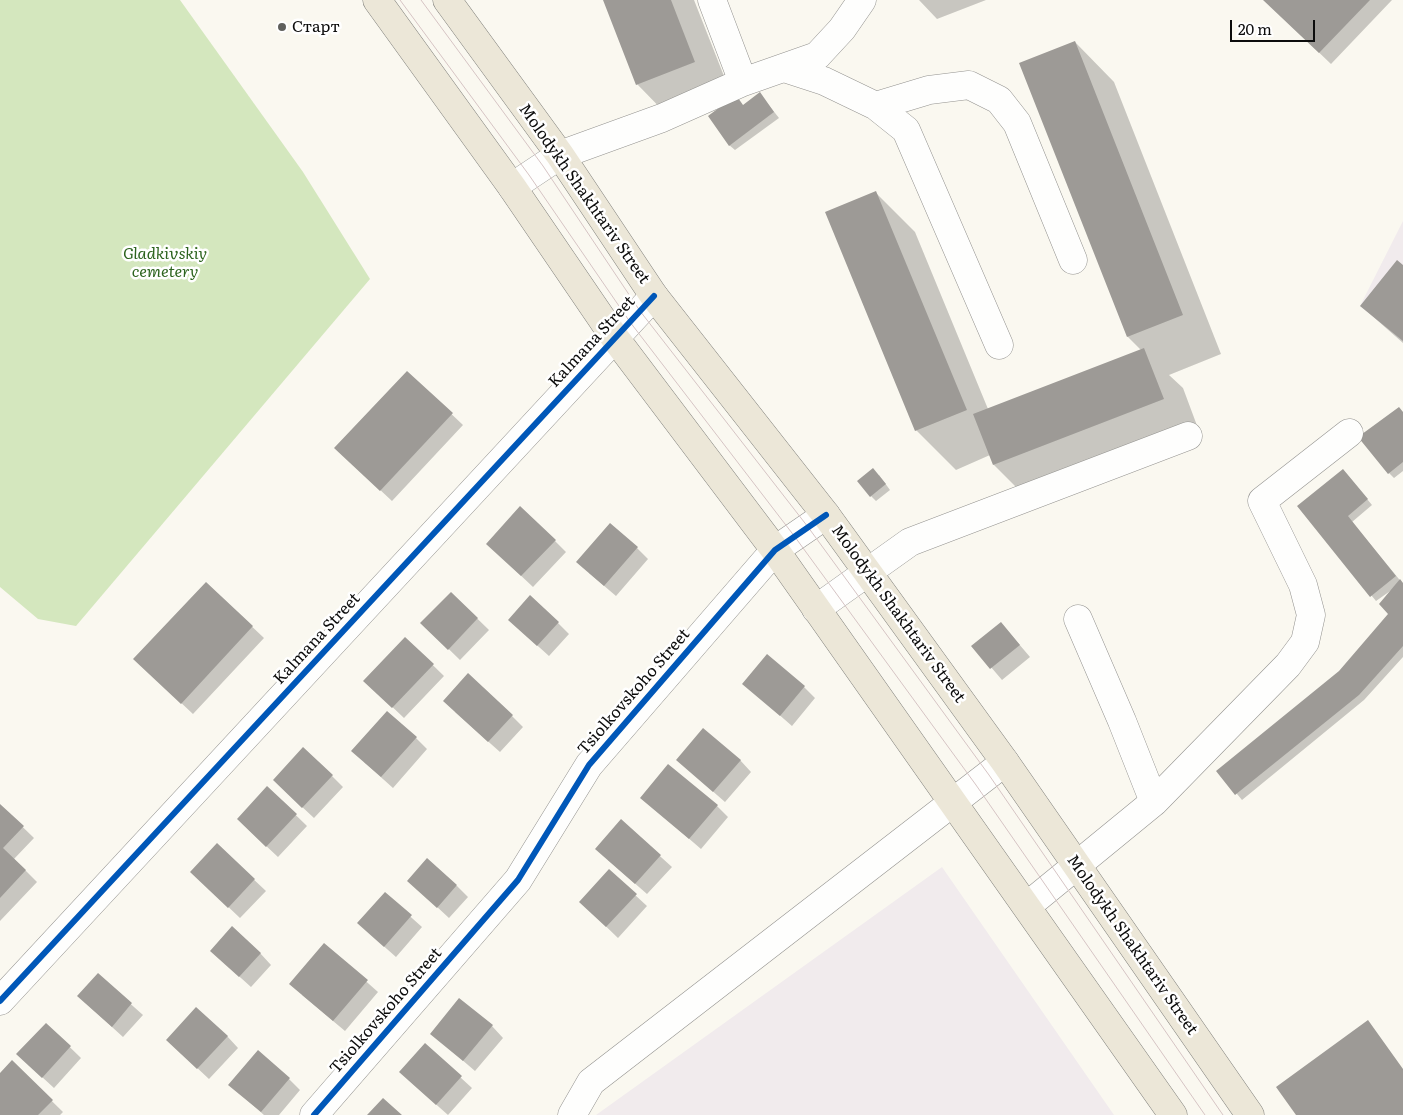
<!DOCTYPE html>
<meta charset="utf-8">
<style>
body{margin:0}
#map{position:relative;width:1403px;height:1115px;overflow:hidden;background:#faf8f0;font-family:Literata,serif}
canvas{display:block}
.scale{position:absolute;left:1230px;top:20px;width:85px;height:22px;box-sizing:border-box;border:2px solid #0c0c0c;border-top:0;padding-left:6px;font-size:15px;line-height:18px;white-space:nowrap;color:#0c0c0c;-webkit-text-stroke:4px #fff;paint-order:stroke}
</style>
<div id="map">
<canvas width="1403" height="1115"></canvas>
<div class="scale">20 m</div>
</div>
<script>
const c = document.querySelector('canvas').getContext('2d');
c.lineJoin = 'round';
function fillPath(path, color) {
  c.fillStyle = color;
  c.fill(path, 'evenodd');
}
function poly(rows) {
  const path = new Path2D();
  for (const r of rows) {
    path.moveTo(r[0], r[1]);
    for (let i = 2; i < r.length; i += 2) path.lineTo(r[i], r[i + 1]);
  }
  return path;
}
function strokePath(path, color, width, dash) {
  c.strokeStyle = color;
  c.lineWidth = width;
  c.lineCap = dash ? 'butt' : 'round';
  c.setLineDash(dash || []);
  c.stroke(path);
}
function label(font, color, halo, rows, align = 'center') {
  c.font = font + ' Literata,serif';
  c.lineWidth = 5;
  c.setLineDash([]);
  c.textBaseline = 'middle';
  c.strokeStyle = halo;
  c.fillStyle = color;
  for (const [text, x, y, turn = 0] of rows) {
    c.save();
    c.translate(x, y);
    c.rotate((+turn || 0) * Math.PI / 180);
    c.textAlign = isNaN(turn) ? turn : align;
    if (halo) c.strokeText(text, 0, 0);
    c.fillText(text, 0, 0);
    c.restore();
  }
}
fillPath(poly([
 [1403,221,1403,341,1360,306],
 [942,867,1114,1115,596,1115]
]), '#f1ebed');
fillPath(poly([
 [0,0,180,0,303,172,370,279,76,626,38,619,0,587]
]), '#d4e7be');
fillPath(poly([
 [604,0,694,0,733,99,744,106,760,94,779,118,735,150,729,145,724,106,676,124,637,84],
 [919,0,986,0,937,19],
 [1264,0,1392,0,1331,64],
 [1075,42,1114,82,1221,354,1169,375,1183,388,1202,439,1033,504,994,465,990,455,956,470,916,430,876,193,915,232,988,409,1141,350,1128,337],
 [1403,267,1403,343,1361,306],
 [407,372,463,425,392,501,347,459],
 [1403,413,1403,471,1394,478,1389,473],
 [879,475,890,490,876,501,871,496],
 [1348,476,1372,505,1352,522,1403,584,1403,657,1364,700,1242,800,1218,771,1340,672,1389,614,1393,589,1376,601,1298,506],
 [555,541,566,552,533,587,499,555],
 [637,548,648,559,616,596,589,573],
 [206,583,264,638,193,714,146,670],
 [451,593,489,630,460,660,422,623],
 [509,620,558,623,569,634,549,656],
 [1001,623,1030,657,1002,680,973,646],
 [405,638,444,676,404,718,365,681],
 [744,684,804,687,815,698,792,726],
 [455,712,512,716,523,727,500,752],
 [416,738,427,749,393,788,364,762],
 [677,760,740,760,751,772,725,802],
 [332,776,343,787,314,818,285,791],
 [268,788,307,826,278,857,249,830],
 [642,798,717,806,728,817,701,849],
 [0,805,34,838,14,859,37,882,0,921],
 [621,821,672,867,647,894,608,860],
 [217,845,266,891,240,918,203,883],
 [609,871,647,906,618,938,592,913],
 [409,881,457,886,468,897,449,918],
 [385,894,422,927,396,957,370,934],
 [324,944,378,992,345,1031,302,995],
 [211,951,260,953,271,965,251,987],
 [98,975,143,1015,123,1037,90,1007],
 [46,1024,81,1058,54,1088,29,1065],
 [492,1026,503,1038,475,1071,432,1034],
 [227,1036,238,1048,209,1079,179,1051],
 [425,1045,472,1088,448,1115,412,1083],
 [12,1062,63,1112,60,1115,0,1115,0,1075],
 [289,1079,300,1090,279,1115,264,1115,230,1085]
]), '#0003');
fillPath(poly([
 [603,0,671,0,695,62,636,85],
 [1263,0,1370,0,1319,53],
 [1075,41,1183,315,1127,337,1019,63],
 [760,92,774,112,729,146,708,116,736,95,743,105],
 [876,191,967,410,915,431,825,212],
 [1397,260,1403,265,1403,341,1360,306],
 [1144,348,1164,399,993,465,973,414],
 [407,371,453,413,380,491,334,448],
 [1399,407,1403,412,1403,462,1388,474,1358,437],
 [873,468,886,484,870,497,857,481],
 [1343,469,1368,499,1348,516,1396,576,1370,597,1297,506],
 [520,506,556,540,521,576,486,544],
 [610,523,638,547,604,586,576,562],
 [1400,579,1403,583,1403,646,1359,695,1235,795,1216,771,1339,671,1388,614,1379,604],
 [206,582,253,626,181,704,133,659],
 [451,592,478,618,448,650,420,623],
 [530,595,559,622,537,646,508,620],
 [1001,622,1020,645,990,669,971,646],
 [405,637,434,664,392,708,363,681],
 [767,654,805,686,780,716,742,684],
 [468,673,513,715,488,742,443,701],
 [387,711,417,737,381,777,351,751],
 [703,728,741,760,713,792,676,760],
 [303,747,333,775,302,808,273,780],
 [668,764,718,805,689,839,640,798],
 [267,786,297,814,266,847,237,819],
 [0,804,24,826,3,848,26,870,0,898],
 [621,819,661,855,635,884,595,849],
 [217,843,255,879,228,908,190,872],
 [427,858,457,885,437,908,407,881],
 [609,869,637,894,606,927,579,902],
 [385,892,412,915,384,947,357,923],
 [232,926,261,953,239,977,210,951],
 [324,943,368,980,333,1021,289,984],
 [98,973,132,1003,112,1027,77,996],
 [459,998,493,1025,463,1061,430,1034],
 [196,1007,228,1036,197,1069,166,1040],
 [1368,1020,1403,1069,1403,1115,1296,1115,1276,1087],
 [46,1023,71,1046,42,1078,16,1054],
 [425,1043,462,1076,436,1105,399,1072],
 [258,1050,290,1078,261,1112,228,1085],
 [12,1060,53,1100,38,1115,0,1115,0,1073],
 [383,1098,402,1115,367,1115]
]), '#9d9a96');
const minor = poly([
 [712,0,743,82,817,56,842,29,862,0],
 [784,68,824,81,876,106,906,130,999,345],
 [876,106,929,90,969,85,999,100,1017,123,1073,260],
 [512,187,560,155,662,118,743,82],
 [816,609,910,542,1188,436],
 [1154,802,1288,665,1305,642,1311,615,1303,585,1262,501,1349,433],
 [1027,906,1154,802,1122,721,1078,619],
 [0,1001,654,296],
 [314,1115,518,880,589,765,775,550,826,515],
 [572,1115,591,1082,1005,762]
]);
const major = poly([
 [377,0,512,187,615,338,775,550,1173,1115],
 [447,0,560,155,654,296,826,515,1005,762,1250,1115]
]);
strokePath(minor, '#93928f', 29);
strokePath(major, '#80807c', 29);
strokePath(minor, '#fefefd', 28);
strokePath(major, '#ece7d8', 28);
strokePath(poly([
 [400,0,529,175,630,322,795,537,976,785,1205,1115],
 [421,0,543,166,640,311,808,527,989,775,1223,1115]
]), '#d6c4c4', 1);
strokePath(poly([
 [0,1001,654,296],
 [314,1115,518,880,589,765,775,550,826,515]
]), '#0057b8', 6);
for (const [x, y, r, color] of [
 [282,27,5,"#5f5f5c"]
]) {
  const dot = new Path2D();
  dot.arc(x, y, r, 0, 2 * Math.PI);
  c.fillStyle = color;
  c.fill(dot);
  strokePath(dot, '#fff', 2);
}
label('16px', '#0c0c0c', '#fff', [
 ["Старт",292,27]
], 'left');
label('16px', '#0c0c0c', '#fff', [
 ["Molodykh Shakhtariv Street",584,194,55],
 ["Kalmana Street",592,342,-47],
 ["Molodykh Shakhtariv Street",898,614,54],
 ["Kalmana Street",317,639,-47],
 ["Tsiolkovskoho Street",634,692,-49],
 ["Molodykh Shakhtariv Street",1132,945,55],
 ["Tsiolkovskoho Street",386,1011,-49]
]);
label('italic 16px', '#2c631e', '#fff', [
 ["Gladkivskiy",165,254],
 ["cemetery",165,272]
]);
</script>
